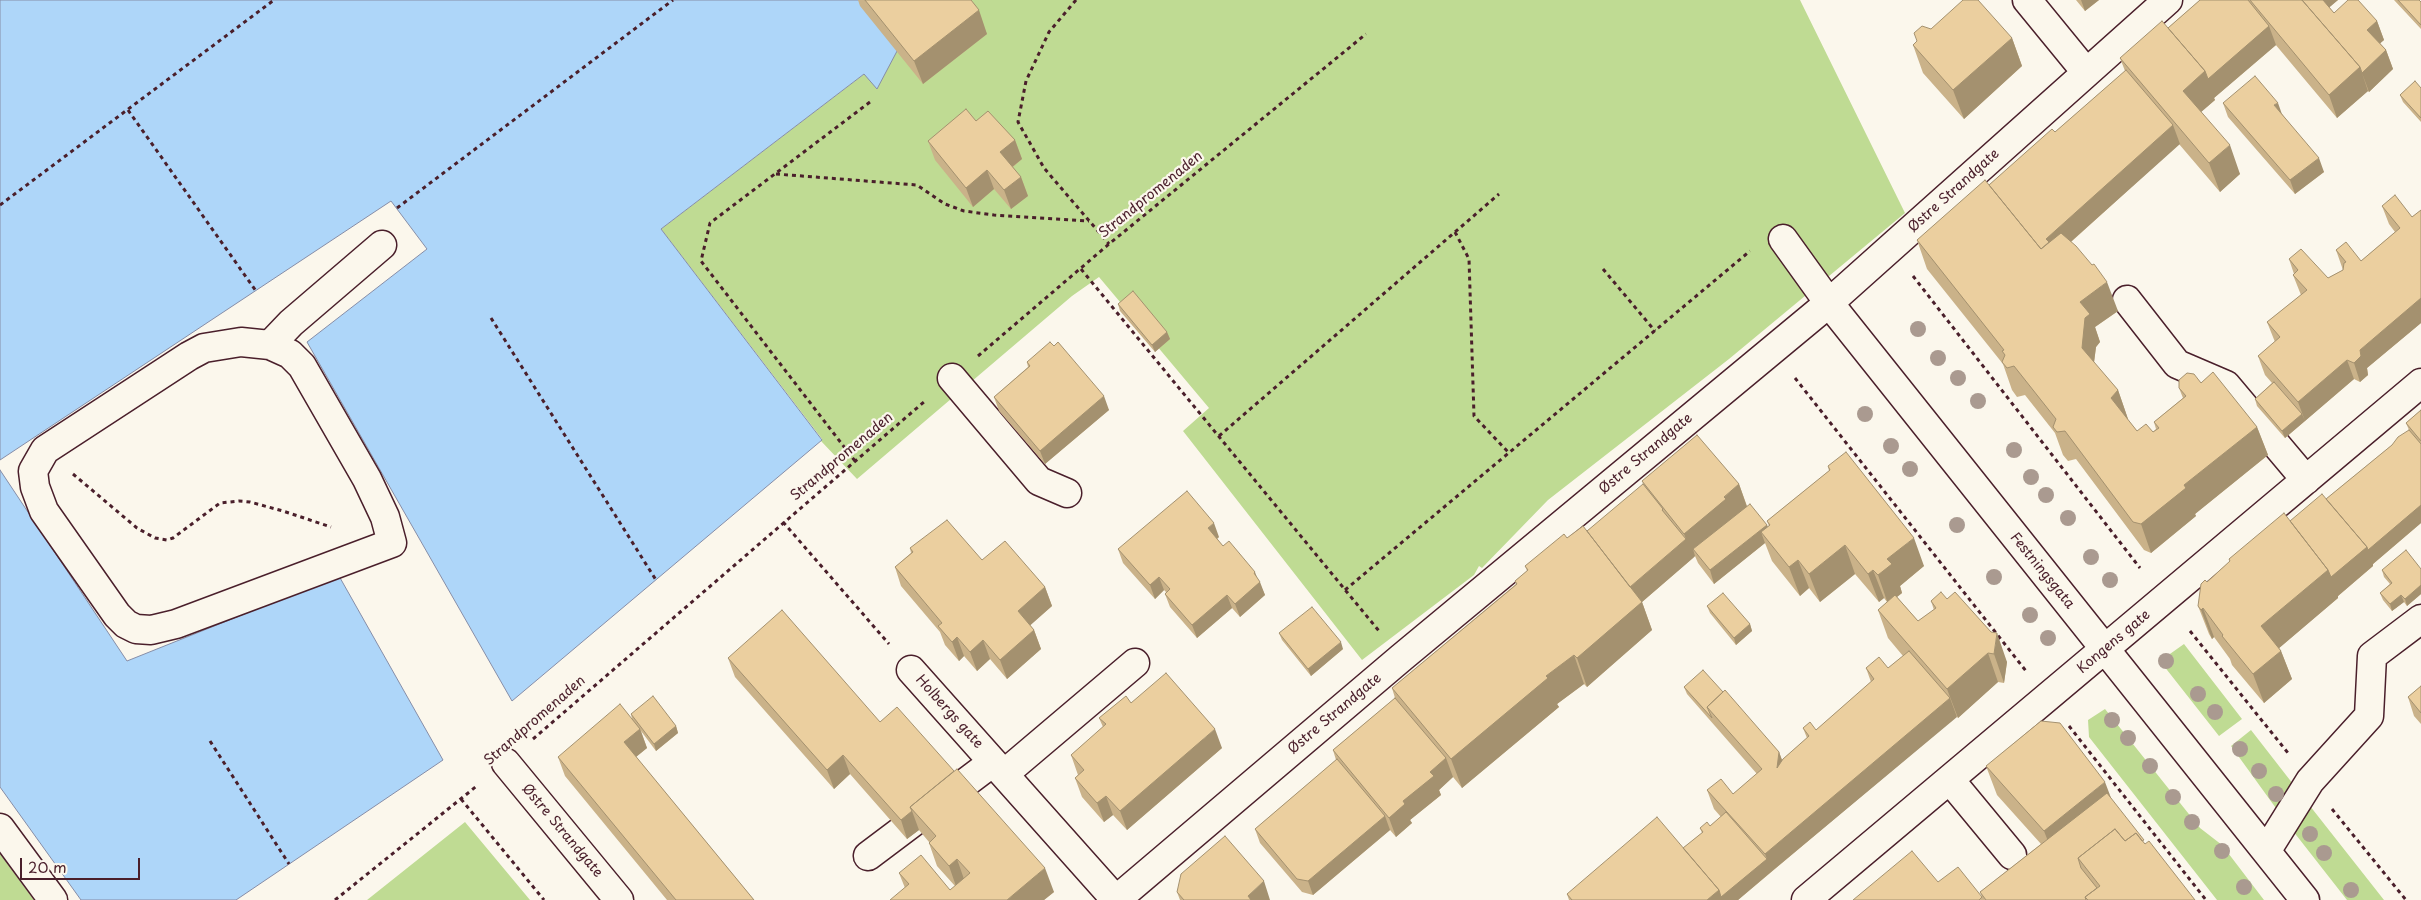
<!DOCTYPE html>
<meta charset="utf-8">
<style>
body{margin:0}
#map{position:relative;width:2421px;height:900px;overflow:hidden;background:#fbf7ec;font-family:"Playpen Sans",sans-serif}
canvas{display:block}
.scale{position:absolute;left:20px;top:858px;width:120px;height:22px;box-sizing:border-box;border:2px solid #4a1f2b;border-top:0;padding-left:6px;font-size:15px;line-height:18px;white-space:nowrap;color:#4a1f2b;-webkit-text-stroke:4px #fbf7ec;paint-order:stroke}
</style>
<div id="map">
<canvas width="2421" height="900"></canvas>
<div class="scale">20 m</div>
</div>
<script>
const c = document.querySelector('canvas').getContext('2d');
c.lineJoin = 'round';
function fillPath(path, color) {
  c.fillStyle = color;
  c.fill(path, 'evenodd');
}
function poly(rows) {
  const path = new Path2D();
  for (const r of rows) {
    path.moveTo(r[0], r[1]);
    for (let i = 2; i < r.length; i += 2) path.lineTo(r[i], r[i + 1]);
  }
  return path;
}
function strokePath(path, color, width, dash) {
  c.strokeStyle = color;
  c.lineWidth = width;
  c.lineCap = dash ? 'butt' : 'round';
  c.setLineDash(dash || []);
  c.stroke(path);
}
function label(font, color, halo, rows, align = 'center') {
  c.font = font + ' "Playpen Sans",sans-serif';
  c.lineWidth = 4.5;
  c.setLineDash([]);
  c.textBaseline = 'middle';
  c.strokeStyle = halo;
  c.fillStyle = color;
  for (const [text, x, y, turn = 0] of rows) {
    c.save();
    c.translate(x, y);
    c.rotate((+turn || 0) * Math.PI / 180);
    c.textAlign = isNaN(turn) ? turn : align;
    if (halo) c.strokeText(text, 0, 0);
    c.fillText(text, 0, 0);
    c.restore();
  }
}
fillPath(poly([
 [924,0,1800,0,1905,213,1729,359,1548,500,1482,568,1479,566,1474,575,1362,660,1183,431,1209,408,1099,277,1072,296,857,479,821,441,822,439,661,229,864,74],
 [2184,644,2242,719,2219,736,2160,661],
 [2105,709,2200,828,2222,845,2264,900,2217,900,2089,737,2088,720],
 [2251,730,2293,784,2278,811,2231,746],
 [2310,806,2384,900,2347,900,2293,831],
 [465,822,530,900,367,900],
 [0,854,34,900,0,900]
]), '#bfdb93');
const water = poly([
 [0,0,924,0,877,89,864,74,661,229,822,440,512,701,307,342,427,249,391,201,0,460,0,0],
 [0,470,127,661,339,576,443,760,236,900,81,900,0,787,0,470]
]);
fillPath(water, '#aed6f9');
strokePath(water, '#868da7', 1);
const minor = poly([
 [2027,0,2086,72],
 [1783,239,1829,303,2305,900],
 [2127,300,2177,364,2226,385,2306,480],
 [241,342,270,345,290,354,302,366,367,479,385,517,392,543,176,624,151,630,136,629,126,624,117,615,44,511,35,487,33,471,45,450,189,356,204,348,241,342],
 [270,345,291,323,382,245],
 [952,378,1039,481,1067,493],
 [911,670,1116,900],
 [506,763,619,900],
 [1004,774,1135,663],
 [1950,780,2012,855],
 [0,828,53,900],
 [2267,850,2310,781,2369,716,2372,656,2421,619],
 [868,856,993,762],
 [1116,900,1401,658,1829,303,2168,0],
 [1806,900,2421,383]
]);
strokePath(minor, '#4a1f2b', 31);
strokePath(poly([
 [1076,0,1049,32,1026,81,1018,122,1044,168,1109,244],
 [128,110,256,291],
 [776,174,917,185,945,204,964,211,994,215,1089,221],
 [0,205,274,0],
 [397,208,673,0],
 [1455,232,1469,259,1474,416,1509,453],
 [1081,269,1379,631],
 [1603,269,1655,331],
 [1913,276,2140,568],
 [491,318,656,580],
 [978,356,1109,244,1366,34],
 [1795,378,2026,671],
 [1219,436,1499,194],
 [855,461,701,261,710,223,870,102],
 [73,474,137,528,155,538,167,540,173,538,220,503,239,501,250,502,283,511,331,527],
 [783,522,889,644],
 [1345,590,1750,251],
 [2190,631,2288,753],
 [2069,726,2206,900],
 [533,739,925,401],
 [210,741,289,864],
 [461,799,544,900],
 [2332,809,2406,900],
 [335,900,478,785]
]), '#4a1f2b', 3, [4, 4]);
strokePath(minor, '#fbf7ec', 28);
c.fillStyle = '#aa9a90';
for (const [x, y] of [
 [1918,329],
 [1938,358],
 [1958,378],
 [1978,401],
 [1865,414],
 [1891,446],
 [2014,450],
 [1910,469],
 [2031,477],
 [2046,495],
 [2068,518],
 [1957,525],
 [2091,557],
 [1994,577],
 [2110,580],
 [2030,615],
 [2048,638],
 [2166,661],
 [2198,694],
 [2215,712],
 [2112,720],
 [2128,738],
 [2240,749],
 [2150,766],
 [2259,771],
 [2276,794],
 [2173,797],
 [2192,822],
 [2310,834],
 [2222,851],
 [2324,853],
 [2244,887],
 [2351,890]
]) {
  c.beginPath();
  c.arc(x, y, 8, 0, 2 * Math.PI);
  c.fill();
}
fillPath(poly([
 [858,0,971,0,987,34,923,84,860,6],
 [2076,0,2099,0,2085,11],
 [2200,0,2338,0,2329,7,2334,13,2377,21,2384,40,2380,43,2386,50,2393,69,2369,92,2368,91,2337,118,2275,44,2276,45,2214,98,2215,100,2201,112,2240,174,2220,192,2179,144,2071,242,2118,311,2095,327,2100,342,2096,347,2094,363,2118,390,2128,419,2128,420,2137,431,2153,432,2156,429,2154,422,2183,398,2179,388,2201,383,2257,427,2268,455,2195,514,2196,516,2151,553,2144,550,2076,459,2068,461,2063,455,2055,433,2025,395,2017,397,2012,390,2003,364,1927,269,1917,240,1989,185,2055,132,2125,71,2120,58,2168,28],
 [2394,0,2419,0,2421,2,2421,29],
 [1931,29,2012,38,2022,66,1964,119,1923,73,1913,45],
 [2421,88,2421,122,2403,102,2400,95],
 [2223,103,2282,114,2324,172,2295,194,2228,117],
 [976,121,1015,140,1022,159,1013,167,1021,177,1028,196,1011,209,994,189,973,207,935,160,928,141],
 [2382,206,2412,217,2421,210,2421,323,2367,368,2368,375,2360,382,2354,379,2285,438,2257,406,2255,399,2272,383,2265,375,2258,356,2275,342,2267,322,2301,295,2293,275,2294,274,2289,259,2328,278,2343,270,2336,250,2361,261,2395,232,2389,224],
 [1118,304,1167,332,1170,339,1155,352,1120,311],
 [1054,346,1109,410,1045,464,999,411,994,397,1028,367,1027,362],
 [2421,410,2421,523,2373,564,2373,566,2338,596,2338,598,2279,648,2281,651,2292,679,2264,703,2232,665,2230,659,2214,637,2212,639,2209,634,2198,606,2230,562,2229,559,2326,499,2392,445,2409,430,2406,423],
 [1828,466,1924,566,1900,586,1902,593,1897,597,1918,621,1934,610,1931,601,1947,599,2007,662,2004,683,1998,682,1958,718,1957,716,1738,900,1569,900,1567,894,1683,848,1702,833,1700,828,1710,826,1721,817,1714,809,1707,790,1733,794,1757,774,1687,694,1684,687,1723,692,1779,752,1782,760,1807,738,1803,728,1816,730,1871,682,1866,668,1888,668,1903,656,1888,638,1878,610,1887,602,1884,598,1879,602,1855,574,1820,602,1809,588,1800,596,1772,561,1765,543,1714,584,1698,563,1695,556,1693,558,1642,602,1652,630,1587,687,1584,684,1557,704,1559,707,1462,788,1453,777,1439,790,1441,795,1410,820,1412,823,1396,837,1390,830,1313,895,1302,892,1260,843,1255,829,1336,760,1333,750,1395,698,1392,688,1516,584,1515,581,1527,571,1525,566,1567,538,1587,531,1644,485,1642,481,1739,484,1747,506,1767,525,1768,527,1769,526,1767,521,1829,471],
 [1219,537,1217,539,1223,546,1257,578,1265,595,1240,617,1232,608,1197,638,1170,607,1165,594,1166,592,1164,590,1155,599,1123,563,1118,549],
 [910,548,982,560,1045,587,1052,606,1030,625,1034,630,1041,649,1007,679,990,659,977,671,964,656,959,661,945,645,940,632,901,586,895,567,911,553],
 [2421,569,2421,594,2407,606,2404,602,2392,611,2383,600,2380,593,2390,584,2384,577,2382,570],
 [1707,606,1750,624,1752,631,1736,645,1710,613],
 [1279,633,1343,649,1311,676,1282,640],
 [728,658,880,722,1054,892,1044,900,905,888,899,873,950,890,955,886,937,866,929,843,929,842,919,830,907,839,850,774,834,789,735,677],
 [2421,686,2421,724,2414,716,2408,697],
 [1131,703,1222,748,1127,830,1113,815,1104,822,1082,797,1075,778,1078,775,1071,755,1103,727,1099,718],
 [631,714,676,726,678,733,656,751,641,731,647,748,636,757,754,900,667,900,565,776,558,757,632,719],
 [1986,766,2112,800,2145,844,2195,900,1853,900,1982,897,1980,892,2041,844,1997,795],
 [1177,892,1270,900,1180,900]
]), '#cab289');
fillPath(poly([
 [2081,0,2099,0,2085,11],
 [2319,0,2338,0,2324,12],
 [979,10,987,34,923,84,914,61],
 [2377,21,2384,40,2374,49,2367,30],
 [2269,26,2276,45,2214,98,2215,100,2193,119,2183,91,2205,71],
 [2012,38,2022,66,1964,119,1953,90],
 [2386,50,2393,69,2369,92,2362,73],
 [2360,67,2368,91,2337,118,2329,95],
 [2278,103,2283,117,2274,105],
 [2173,125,2180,144,2056,255,2046,239],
 [1015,140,1022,159,1007,171,1000,152],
 [2230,145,2240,174,2220,192,2209,163],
 [2319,158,2324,172,2295,194,2290,180],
 [987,170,994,189,973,207,966,188],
 [1021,177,1028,196,1011,209,1004,190],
 [2107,282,2118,311,2095,327,2100,342,2096,347,2092,377,2082,348,2080,302],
 [2421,298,2421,323,2367,368,2368,375,2360,382,2354,363,2360,350],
 [1167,332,1170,339,1155,352,1152,345],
 [2347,360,2354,379,2305,421,2298,402],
 [2118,390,2128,419,2121,427,2111,398],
 [1104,396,1109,410,1045,464,1040,451],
 [2302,414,2305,421,2285,438,2282,431],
 [2257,427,2268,455,2195,514,2196,516,2151,553,2141,524,2184,485],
 [1739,484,1747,507,1693,549,1695,556,1693,558,1642,602,1652,630,1587,687,1577,658,1628,589,1686,539,1684,534],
 [2421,505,2421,523,2373,564,2373,566,2338,596,2338,598,2271,655,2261,626,2328,570,2367,547],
 [1214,523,1219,537,1213,542,1208,528],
 [1767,525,1772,538,1761,532,1765,543,1714,584,1710,570],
 [1914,538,1924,566,1900,586,1902,593,1888,604,1878,575,1887,559],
 [1845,545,1855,574,1820,602,1809,574],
 [1798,560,1809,588,1800,596,1789,567],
 [1873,570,1884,598,1879,602,1868,574],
 [1255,572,1259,583,1260,582,1265,595,1240,617,1235,604],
 [1159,577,1164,590,1155,599,1150,585],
 [2421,585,2421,594,2407,606,2405,599],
 [1045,587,1052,606,1025,630,1018,611],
 [1227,595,1232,608,1197,638,1192,625],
 [2401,595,2404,602,2392,611,2390,604],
 [2203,608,2214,637,2212,639,2201,610],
 [1750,624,1752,631,1736,645,1734,638],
 [1034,630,1041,649,1007,679,1000,660],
 [1997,633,2007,662,2004,683,1994,654],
 [957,637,964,656,959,661,952,642],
 [983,640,990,659,977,671,970,652],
 [1341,642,1343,649,1311,676,1308,669],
 [2281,651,2292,679,2264,703,2253,674],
 [1988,653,1998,682,1958,718,1947,689],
 [1574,655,1584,684,1557,704,1559,707,1462,788,1451,759,1546,676],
 [1950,698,1957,717,1771,872,1738,900,1707,900,1719,890,1767,859,1765,854],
 [676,726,678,733,656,751,654,744],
 [640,729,647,748,631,761,624,742],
 [1215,729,1222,748,1127,830,1120,811],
 [1779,752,1786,771,1777,768],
 [843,755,850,774,834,789,827,770],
 [1446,758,1453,777,1439,790,1441,795,1410,820,1412,823,1396,837,1389,818,1403,801,1430,772],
 [2105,782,2116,811,2055,859,2044,831],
 [1106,796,1113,815,1104,822,1097,803],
 [912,811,919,830,907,839,901,820],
 [1385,816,1390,830,1313,895,1308,881],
 [957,859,965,882,957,889,949,866],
 [1045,868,1054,892,1044,900,1007,900],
 [1264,881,1270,900,1249,900,1248,896]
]), '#a4916f');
const building = poly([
 [865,0,971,0,979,10,914,61,865,0],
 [1963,0,1978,0,2012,38,1953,90,1913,45,1917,41,1914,33,1922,26,1931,29,1963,0],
 [2200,0,2248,0,2269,26,2208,79,2205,71,2168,28,2200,0],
 [2250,0,2302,0,2360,67,2329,95,2250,0],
 [2302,0,2323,0,2334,13,2348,0,2358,0,2377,21,2367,30,2386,50,2362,73,2360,67,2302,0],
 [2398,0,2419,0,2421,2,2421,25,2398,0],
 [2162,21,2205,71,2183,91,2230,145,2209,163,2120,58,2162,21],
 [2126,70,2173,125,2046,239,2049,242,2041,249,1989,185,2052,129,2055,132,2126,70],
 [2255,76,2278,103,2274,105,2319,158,2290,180,2223,103,2255,76],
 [2415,81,2421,88,2421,118,2400,95,2415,81],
 [966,109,976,121,988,111,1015,140,1000,152,1021,177,1004,190,987,170,966,188,928,141,966,109],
 [1985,180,2041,249,2061,233,2076,246,2092,265,2094,264,2107,282,2080,302,2090,314,2085,318,2082,348,2118,390,2111,398,2137,431,2146,424,2153,432,2159,428,2154,422,2186,396,2179,388,2179,380,2187,373,2194,374,2201,383,2213,372,2257,427,2184,485,2186,488,2141,524,2133,522,2065,431,2057,432,2053,427,2056,419,2014,366,2007,368,2002,362,2005,355,2002,351,2004,350,1917,240,1985,180],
 [2395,195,2412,217,2421,210,2421,298,2360,350,2361,356,2354,363,2347,360,2298,402,2258,356,2280,337,2267,322,2307,290,2293,275,2298,270,2289,259,2301,249,2328,278,2343,270,2344,263,2346,262,2336,250,2346,242,2361,261,2400,228,2382,206,2395,195],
 [1133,291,1167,332,1152,345,1118,304,1133,291],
 [1050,342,1054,346,1058,342,1104,396,1040,451,994,397,1030,366,1027,362,1050,342],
 [2274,382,2302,414,2282,431,2255,399,2274,382],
 [2421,410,2421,441,2406,423,2421,410],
 [2409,430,2421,444,2421,505,2368,550,2367,547,2326,499,2392,445,2398,437,2409,430],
 [1697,435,1739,484,1724,497,1726,499,1684,534,1642,481,1697,435],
 [1846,452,1914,538,1887,559,1892,564,1878,575,1873,570,1868,574,1845,545,1809,574,1798,560,1789,567,1761,532,1770,525,1767,521,1830,470,1828,466,1846,452],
 [1643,484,1663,509,1662,510,1686,539,1630,587,1587,531,1643,484],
 [1187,491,1214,523,1208,528,1223,546,1229,541,1255,572,1254,573,1260,582,1235,604,1227,595,1192,625,1165,594,1170,589,1159,577,1150,585,1118,549,1187,491],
 [2322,494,2367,547,2331,577,2328,570,2290,521,2322,494],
 [1750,504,1767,525,1710,570,1693,549,1750,504],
 [2284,513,2328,570,2261,626,2281,651,2253,674,2222,636,2223,635,2203,608,2201,610,2198,606,2201,584,2205,580,2207,582,2230,561,2229,559,2284,513],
 [947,520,982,560,1005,541,1045,587,1018,611,1034,630,1000,660,983,640,970,652,957,637,952,642,938,626,942,623,895,567,913,552,910,548,947,520],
 [1583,526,1642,602,1577,658,1574,655,1546,676,1548,678,1451,759,1392,688,1517,584,1515,581,1528,570,1525,566,1564,534,1567,538,1583,526],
 [2406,550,2421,569,2421,585,2405,599,2401,595,2390,604,2380,593,2392,583,2382,570,2406,550],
 [1941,592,1947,599,1955,592,1991,632,1997,633,1994,654,1988,653,1947,689,1878,610,1895,595,1918,621,1936,608,1931,601,1941,592],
 [1723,593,1750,624,1734,638,1707,606,1723,593],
 [1312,607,1341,642,1308,669,1279,633,1312,607],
 [782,610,880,722,897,707,954,771,910,807,912,811,901,820,843,755,827,770,728,658,782,610],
 [1909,651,1950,698,1765,854,1707,790,1721,779,1733,794,1762,769,1707,707,1725,690,1779,752,1777,768,1783,759,1809,736,1803,728,1810,722,1816,730,1874,679,1866,668,1879,657,1888,668,1909,651],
 [1703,670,1723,692,1707,707,1712,718,1684,687,1703,670],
 [1166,673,1215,729,1120,811,1106,796,1097,803,1075,778,1084,770,1071,755,1106,724,1099,718,1126,696,1131,703,1166,673],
 [2421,686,2421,713,2408,697,2421,686],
 [653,696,676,726,654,744,631,714,653,696],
 [1395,698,1446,758,1430,772,1434,776,1403,801,1405,804,1389,818,1333,750,1395,698],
 [620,704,640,729,624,742,754,900,676,900,558,757,620,704],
 [2041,721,2060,723,2105,782,2044,831,1986,766,2041,721],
 [1337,759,1385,816,1308,881,1297,879,1255,829,1337,759],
 [957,769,1045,868,1007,900,890,900,909,884,899,873,921,855,950,890,970,873,957,859,949,866,929,843,936,836,910,807,957,769],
 [2107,793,2144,840,2142,841,2136,833,2125,841,2115,829,2078,858,2081,868,2097,888,2085,897,2086,900,1986,900,1980,892,2107,793],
 [1726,812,1767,859,1721,897,1719,890,1683,848,1703,832,1700,828,1707,822,1710,826,1726,812],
 [1657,817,1719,890,1707,900,1572,900,1567,894,1657,817],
 [2115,829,2125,841,2136,833,2145,844,2149,841,2195,900,2088,900,2085,897,2100,886,2078,858,2115,829],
 [1225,836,1264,881,1248,896,1251,900,1184,900,1177,892,1181,874,1225,836],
 [1912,851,1938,882,1958,867,1982,897,1979,900,1853,900,1912,851]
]);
fillPath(building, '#ebcf9f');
strokePath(building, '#a4916f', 1);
label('14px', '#4a1f2b', '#fbf7ec', [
 ["Østre Strandgate",1954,191,-42],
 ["Strandpromenaden",1151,195,-39],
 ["Østre Strandgate",1646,454,-40],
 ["Strandpromenaden",842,457,-40],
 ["Festningsgata",2042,571,51],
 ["Kongens gate",2114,642,-40],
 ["Holbergs gate",949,712,48],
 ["Østre Strandgate",1335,714,-40],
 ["Strandpromenaden",535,721,-41],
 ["Østre Strandgate",562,831,50]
]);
</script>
